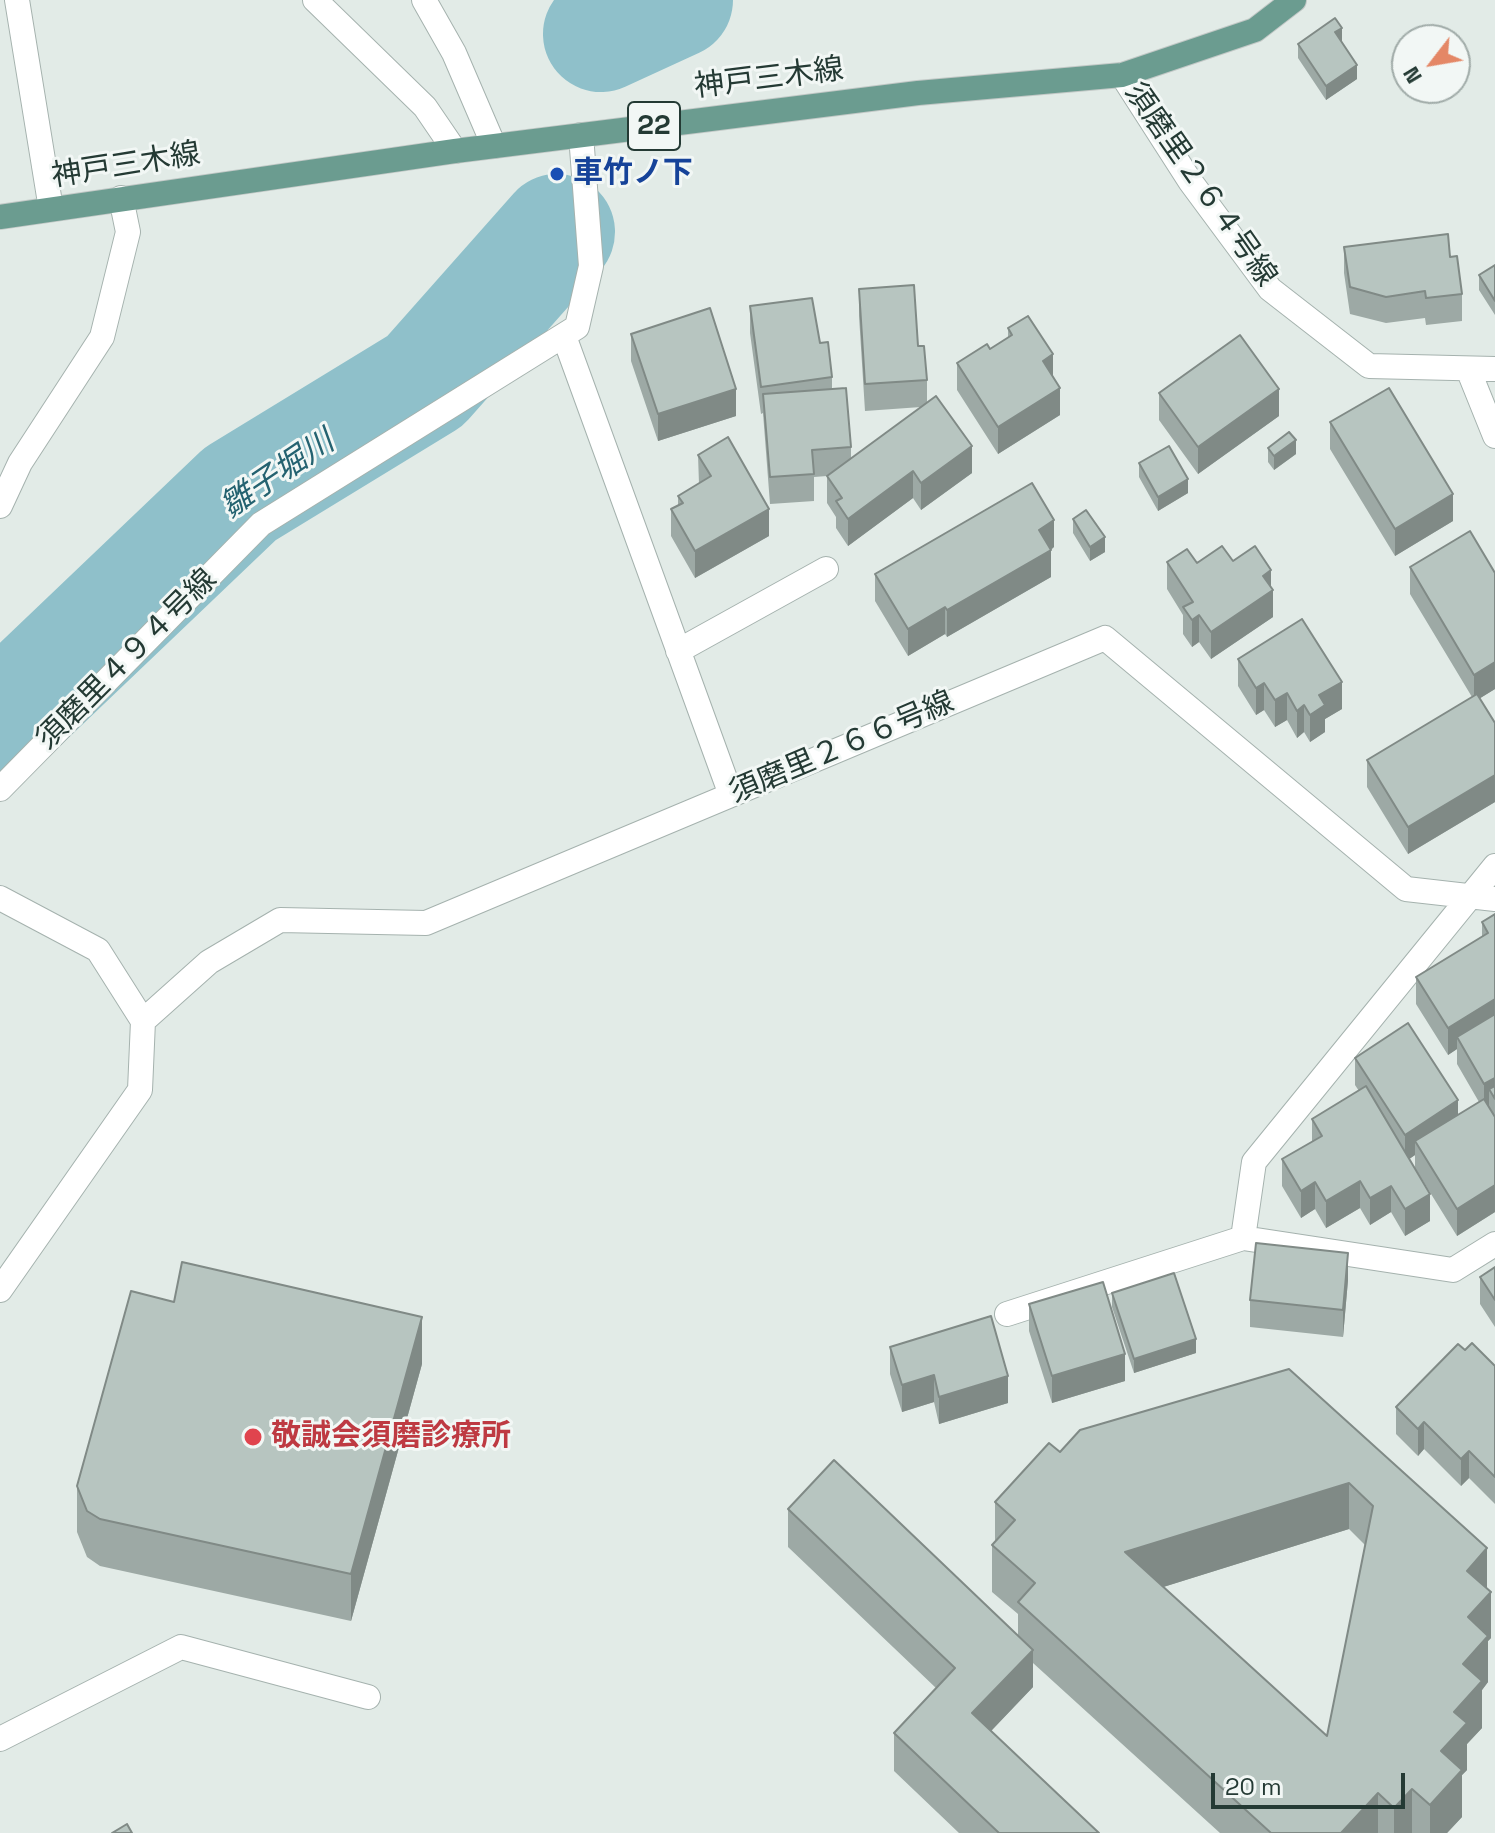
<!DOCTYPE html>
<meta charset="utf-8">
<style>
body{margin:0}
#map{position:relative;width:1495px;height:1833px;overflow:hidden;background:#e2ebe7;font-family:"Space Grotesk",sans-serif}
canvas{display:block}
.north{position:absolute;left:1391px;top:24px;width:80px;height:80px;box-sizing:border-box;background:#f2f7f5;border:2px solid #a0aba8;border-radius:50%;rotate:239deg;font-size:22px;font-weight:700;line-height:32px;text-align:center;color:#243a34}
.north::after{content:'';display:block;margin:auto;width:28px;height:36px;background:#e48766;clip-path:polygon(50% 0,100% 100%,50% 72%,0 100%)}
.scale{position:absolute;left:1211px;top:1773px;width:194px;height:36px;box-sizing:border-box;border:4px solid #243a34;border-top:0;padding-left:10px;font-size:24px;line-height:28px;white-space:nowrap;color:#243a34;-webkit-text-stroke:6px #f2f7f5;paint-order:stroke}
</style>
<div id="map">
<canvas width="1495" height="1833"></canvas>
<div class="north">N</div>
<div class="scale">20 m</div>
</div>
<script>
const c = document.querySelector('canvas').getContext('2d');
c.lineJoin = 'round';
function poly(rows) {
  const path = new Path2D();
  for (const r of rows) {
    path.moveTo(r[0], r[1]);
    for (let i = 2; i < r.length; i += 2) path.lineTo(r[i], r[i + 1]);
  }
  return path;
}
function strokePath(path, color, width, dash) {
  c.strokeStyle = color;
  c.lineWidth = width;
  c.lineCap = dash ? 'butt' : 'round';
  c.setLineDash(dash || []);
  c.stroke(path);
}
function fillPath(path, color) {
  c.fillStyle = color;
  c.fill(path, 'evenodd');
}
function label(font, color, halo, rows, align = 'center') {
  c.font = font + ' "Space Grotesk","Noto Sans JP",sans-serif';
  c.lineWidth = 6;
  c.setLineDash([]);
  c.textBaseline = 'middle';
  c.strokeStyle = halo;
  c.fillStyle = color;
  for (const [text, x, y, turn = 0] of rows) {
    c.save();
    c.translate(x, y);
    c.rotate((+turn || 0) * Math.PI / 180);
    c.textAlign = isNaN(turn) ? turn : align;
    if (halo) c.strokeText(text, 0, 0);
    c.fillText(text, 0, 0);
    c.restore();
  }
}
strokePath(poly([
 [601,34,675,0],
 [0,723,240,494,425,381,557,232]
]), '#8fc0ca', 116);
const minor = poly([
 [17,0,51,209],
 [315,0,425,107,455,151],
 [424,0,454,53,494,146],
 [1122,75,1190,181,1270,289,1369,366,1495,369],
 [564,336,731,795],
 [1468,369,1495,436],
 [0,506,20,463,102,337,128,232,121,198],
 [678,651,826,569],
 [0,789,261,524,577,327,591,266,581,135],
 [0,898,98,950,143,1021,140,1090,0,1290],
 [143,1021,209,962,280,920,426,923,1105,638,1406,889,1495,899],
 [1243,1238,1254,1162,1495,866],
 [1007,1314,1243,1238,1453,1270,1495,1244],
 [0,1739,181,1647,368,1697]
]);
const primary = poly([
 [0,217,455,151,918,93,1122,75,1255,30,1294,0]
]);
strokePath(minor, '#a5b2ae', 26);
strokePath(primary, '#c2c8c6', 26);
strokePath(minor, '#fff', 24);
strokePath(primary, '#6b9c90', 24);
fillPath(poly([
 [1342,42,1357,79,1326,100,1298,58,1298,44],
 [1344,247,1450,257,1462,294,1462,321,1426,325,1425,318,1386,323,1350,314,1344,273],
 [1495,265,1495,315,1479,290,1479,275],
 [859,289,918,346,927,380,927,403,972,473,921,510,913,498,848,546,836,528,836,517,827,503,827,476,814,477,814,501,770,504,763,413,761,414,750,333,750,306,820,343,832,377,832,389,851,447,851,459,921,407,865,411,859,316],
 [1008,328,1053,376,1060,415,998,454,957,390,957,363,990,349,1008,338],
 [631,334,736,416,658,441,631,361],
 [1159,393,1279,416,1198,474,1159,420],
 [1330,422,1453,521,1395,556,1330,449],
 [1268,448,1296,454,1274,470,1268,462],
 [698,455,769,536,695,578,671,536,671,509,678,505,678,496,699,484],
 [1139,463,1188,493,1158,511,1139,477],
 [1073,519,1105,552,1090,561,1073,533],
 [1054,547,1051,550,1051,577,947,637,945,634,908,656,875,601,875,574],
 [1233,561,1271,588,1273,617,1211,659,1199,642,1192,647,1183,634,1183,615,1167,589,1167,562],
 [1410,567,1495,573,1495,689,1480,698,1495,723,1495,802,1408,854,1367,787,1367,760,1472,697,1410,594],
 [1238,659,1342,709,1325,719,1325,732,1310,742,1304,732,1297,738,1287,720,1275,727,1264,710,1256,715,1238,686],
 [1495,914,1495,1212,1457,1236,1415,1168,1415,1155,1409,1159,1430,1221,1405,1236,1391,1212,1370,1225,1360,1208,1326,1228,1315,1209,1301,1218,1282,1186,1282,1159,1312,1142,1312,1119,1359,1091,1355,1085,1355,1058,1458,1115,1479,1102,1457,1064,1457,1049,1448,1055,1416,1004,1416,977,1482,937,1482,922],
 [1495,1267,1495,1327,1480,1304,1480,1277],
 [1348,1280,1343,1337,1250,1327,1250,1300],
 [1112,1293,1196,1353,1134,1373,1112,1307],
 [1029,1304,1125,1381,1052,1403,1029,1331],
 [890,1347,1008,1403,939,1424,934,1402,902,1412,890,1374],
 [1465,1350,1495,1366,1495,1504,1469,1478,1461,1486,1424,1449,1418,1456,1396,1434,1396,1407],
 [422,1364,351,1621,100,1566,87,1557,77,1532,77,1486],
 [1289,1369,1487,1588,1491,1638,1488,1641,1488,1682,1482,1690,1482,1728,1467,1744,1467,1770,1462,1775,1462,1817,1447,1833,1220,1833,1033,1663,1033,1687,991,1731,1099,1833,959,1833,894,1771,894,1733,936,1688,788,1547,788,1509,1018,1635,1018,1614,992,1592,992,1545,995,1541,995,1502,1060,1452],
 [1349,1529,1365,1545,1327,1736,1163,1587]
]), '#9da9a5');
fillPath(poly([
 [1342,28,1342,42,1335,46,1335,32],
 [1357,65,1357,79,1326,100,1326,86],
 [1053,354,1053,381,1043,361],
 [1060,388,1060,415,998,454,998,427],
 [736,389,736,416,658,441,658,414],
 [1279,389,1279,416,1198,474,1198,447],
 [1296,440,1296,454,1274,470,1274,456],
 [972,446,972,473,921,510,921,483],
 [913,471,913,498,848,546,848,519],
 [1188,479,1188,493,1158,511,1158,497],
 [1453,494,1453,521,1395,556,1395,529],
 [769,509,769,536,695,578,695,551],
 [1054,520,1054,547,1047,552,1051,550,1051,577,947,637,947,610,1039,530],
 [1105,537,1105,552,1090,561,1090,547],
 [1271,570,1271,591,1273,590,1273,617,1211,659,1211,632,1263,576],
 [945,607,945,634,908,656,908,629],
 [1199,615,1199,642,1192,647,1192,620],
 [1495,662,1495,689,1474,702,1474,675],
 [1342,682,1342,709,1325,719,1325,732,1310,742,1310,715,1319,695],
 [1264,683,1264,710,1256,715,1256,688],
 [1287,693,1287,720,1275,727,1275,700],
 [1304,705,1304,732,1297,738,1297,711],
 [1495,775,1495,802,1408,854,1408,827],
 [1495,999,1495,1026,1457,1037,1457,1049,1448,1055,1448,1028],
 [1495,1078,1495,1099,1489,1089,1489,1108,1484,1111,1484,1084],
 [1458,1100,1458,1127,1415,1141,1415,1155,1405,1162,1405,1135],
 [1360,1181,1360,1208,1326,1228,1326,1201],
 [1315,1182,1315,1209,1301,1218,1301,1191],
 [1495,1185,1495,1212,1457,1236,1457,1209],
 [1391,1186,1391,1212,1370,1225,1370,1198],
 [1430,1194,1430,1221,1405,1236,1405,1209],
 [1348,1253,1348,1280,1343,1337,1343,1310],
 [422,1317,422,1364,351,1621,351,1574],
 [1196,1339,1196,1353,1134,1373,1134,1359],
 [1125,1354,1125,1381,1052,1403,1052,1376],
 [934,1375,934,1402,902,1412,902,1385],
 [1008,1376,1008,1403,939,1424,939,1397],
 [1424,1422,1424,1449,1418,1456,1418,1429],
 [1469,1451,1469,1478,1461,1486,1461,1459],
 [1349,1483,1349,1529,1125,1599,1125,1552],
 [1487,1548,1487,1595,1467,1571],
 [1491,1592,1491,1638,1488,1641,1488,1682,1482,1690,1482,1728,1467,1744,1467,1770,1462,1775,1462,1817,1447,1833,1430,1833,1430,1805,1441,1751,1454,1712,1468,1617],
 [1033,1650,1033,1687,972,1751,972,1713],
 [1412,1789,1412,1833,1394,1833,1394,1808],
 [1378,1793,1378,1833,1341,1833]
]), '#808a86');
const building = poly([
 [1335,18,1342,28,1335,32,1357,65,1326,86,1298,44,1335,18],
 [1448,234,1450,257,1457,256,1462,294,1426,298,1425,291,1386,297,1350,287,1344,247,1448,234],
 [1495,265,1495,301,1479,275,1495,265],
 [914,285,918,346,924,346,927,380,865,384,859,289,914,285],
 [812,298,820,343,828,342,832,377,761,387,750,306,812,298],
 [710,308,736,389,658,414,631,334,710,308],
 [1028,316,1053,354,1043,361,1060,388,998,427,957,363,987,344,990,349,1012,335,1008,328,1028,316],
 [1240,335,1279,389,1198,447,1159,393,1240,335],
 [846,388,851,447,812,450,814,474,770,477,763,394,846,388],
 [1389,388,1453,494,1395,529,1330,422,1389,388],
 [936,396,972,446,921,483,913,471,848,519,836,501,842,498,827,476,936,396],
 [1289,432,1296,440,1274,456,1268,448,1289,432],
 [728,437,769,509,695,551,671,509,683,503,678,496,711,476,698,455,728,437],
 [1169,446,1188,479,1158,497,1139,463,1169,446],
 [1032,483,1054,520,1039,530,1051,550,947,610,945,607,908,629,875,574,1032,483],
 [1086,510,1105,537,1090,547,1073,519,1086,510],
 [1470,531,1495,573,1495,662,1474,675,1410,567,1470,531],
 [1222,546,1233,561,1255,546,1271,570,1263,576,1273,590,1211,632,1199,615,1192,620,1183,607,1193,602,1167,562,1187,549,1197,563,1222,546],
 [1302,619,1342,682,1319,695,1325,705,1310,715,1304,705,1297,711,1287,693,1275,700,1264,683,1256,688,1238,659,1302,619],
 [1477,694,1495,723,1495,775,1408,827,1367,760,1477,694],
 [1495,914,1495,999,1448,1028,1416,977,1488,933,1482,922,1495,914],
 [1495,1014,1495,1078,1484,1084,1457,1037,1495,1014],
 [1408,1023,1458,1100,1405,1135,1355,1058,1408,1023],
 [1366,1086,1430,1194,1405,1209,1391,1186,1370,1198,1360,1181,1326,1201,1315,1182,1301,1191,1282,1159,1322,1136,1312,1119,1366,1086],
 [1495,1086,1495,1099,1489,1089,1495,1086],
 [1484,1099,1495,1117,1495,1185,1457,1209,1415,1141,1484,1099],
 [1256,1243,1348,1253,1343,1310,1250,1300,1256,1243],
 [182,1262,422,1317,351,1574,100,1519,87,1511,77,1486,131,1291,174,1302,182,1262],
 [1495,1267,1495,1300,1480,1277,1495,1267],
 [1174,1273,1196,1339,1134,1359,1112,1293,1174,1273],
 [1103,1282,1125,1354,1052,1376,1029,1304,1103,1282],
 [991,1316,1008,1376,939,1397,934,1375,902,1385,890,1347,991,1316],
 [1472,1343,1495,1366,1495,1477,1469,1451,1461,1459,1424,1422,1418,1429,1396,1407,1458,1344,1465,1350,1472,1343],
 [1289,1369,1487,1548,1467,1571,1491,1592,1468,1617,1488,1636,1463,1664,1482,1681,1454,1712,1467,1723,1441,1751,1462,1770,1430,1805,1412,1789,1394,1808,1378,1793,1341,1833,1271,1833,1018,1602,1035,1583,992,1545,1015,1520,995,1502,1049,1443,1060,1452,1080,1430,1289,1369],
 [1349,1483,1373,1506,1327,1736,1125,1552,1349,1483],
 [834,1460,1033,1650,972,1713,1099,1833,999,1833,894,1733,955,1668,788,1509,834,1460],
 [127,1824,132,1833,112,1833,127,1824]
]);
fillPath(building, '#b7c5c0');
strokePath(building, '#808a86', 2);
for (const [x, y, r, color] of [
 [557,174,8,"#1a4fb4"],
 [253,1437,10,"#e0444e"]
]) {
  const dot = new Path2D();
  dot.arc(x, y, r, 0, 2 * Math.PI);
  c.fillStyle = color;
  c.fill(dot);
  strokePath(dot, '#f2f7f5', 3);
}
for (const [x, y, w] of [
 [654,126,52]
]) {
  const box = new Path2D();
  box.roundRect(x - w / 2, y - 24, w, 48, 6);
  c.fillStyle = '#f2f7f5';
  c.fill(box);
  strokePath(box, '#243a34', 2);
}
label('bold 28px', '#243a34', null, [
 ["22",654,126]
]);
label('30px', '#243a34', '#f2f7f5', [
 ["神戸三木線",769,79,-7],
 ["神戸三木線",126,166,-9],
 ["須磨里２６４号線",1200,185,55],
 ["須磨里４９４号線",127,660,-45],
 ["須磨里２６６号線",842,748,-23]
]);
label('bold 30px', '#164399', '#f2f7f5', [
 ["車竹ノ下",573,174]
], 'left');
label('bold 30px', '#be3a42', '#f2f7f5', [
 ["敬誠会須磨診療所",271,1437]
], 'left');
label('italic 32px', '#246270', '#f2f7f5', [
 ["雛子堀川",278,475,-34]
]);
</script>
